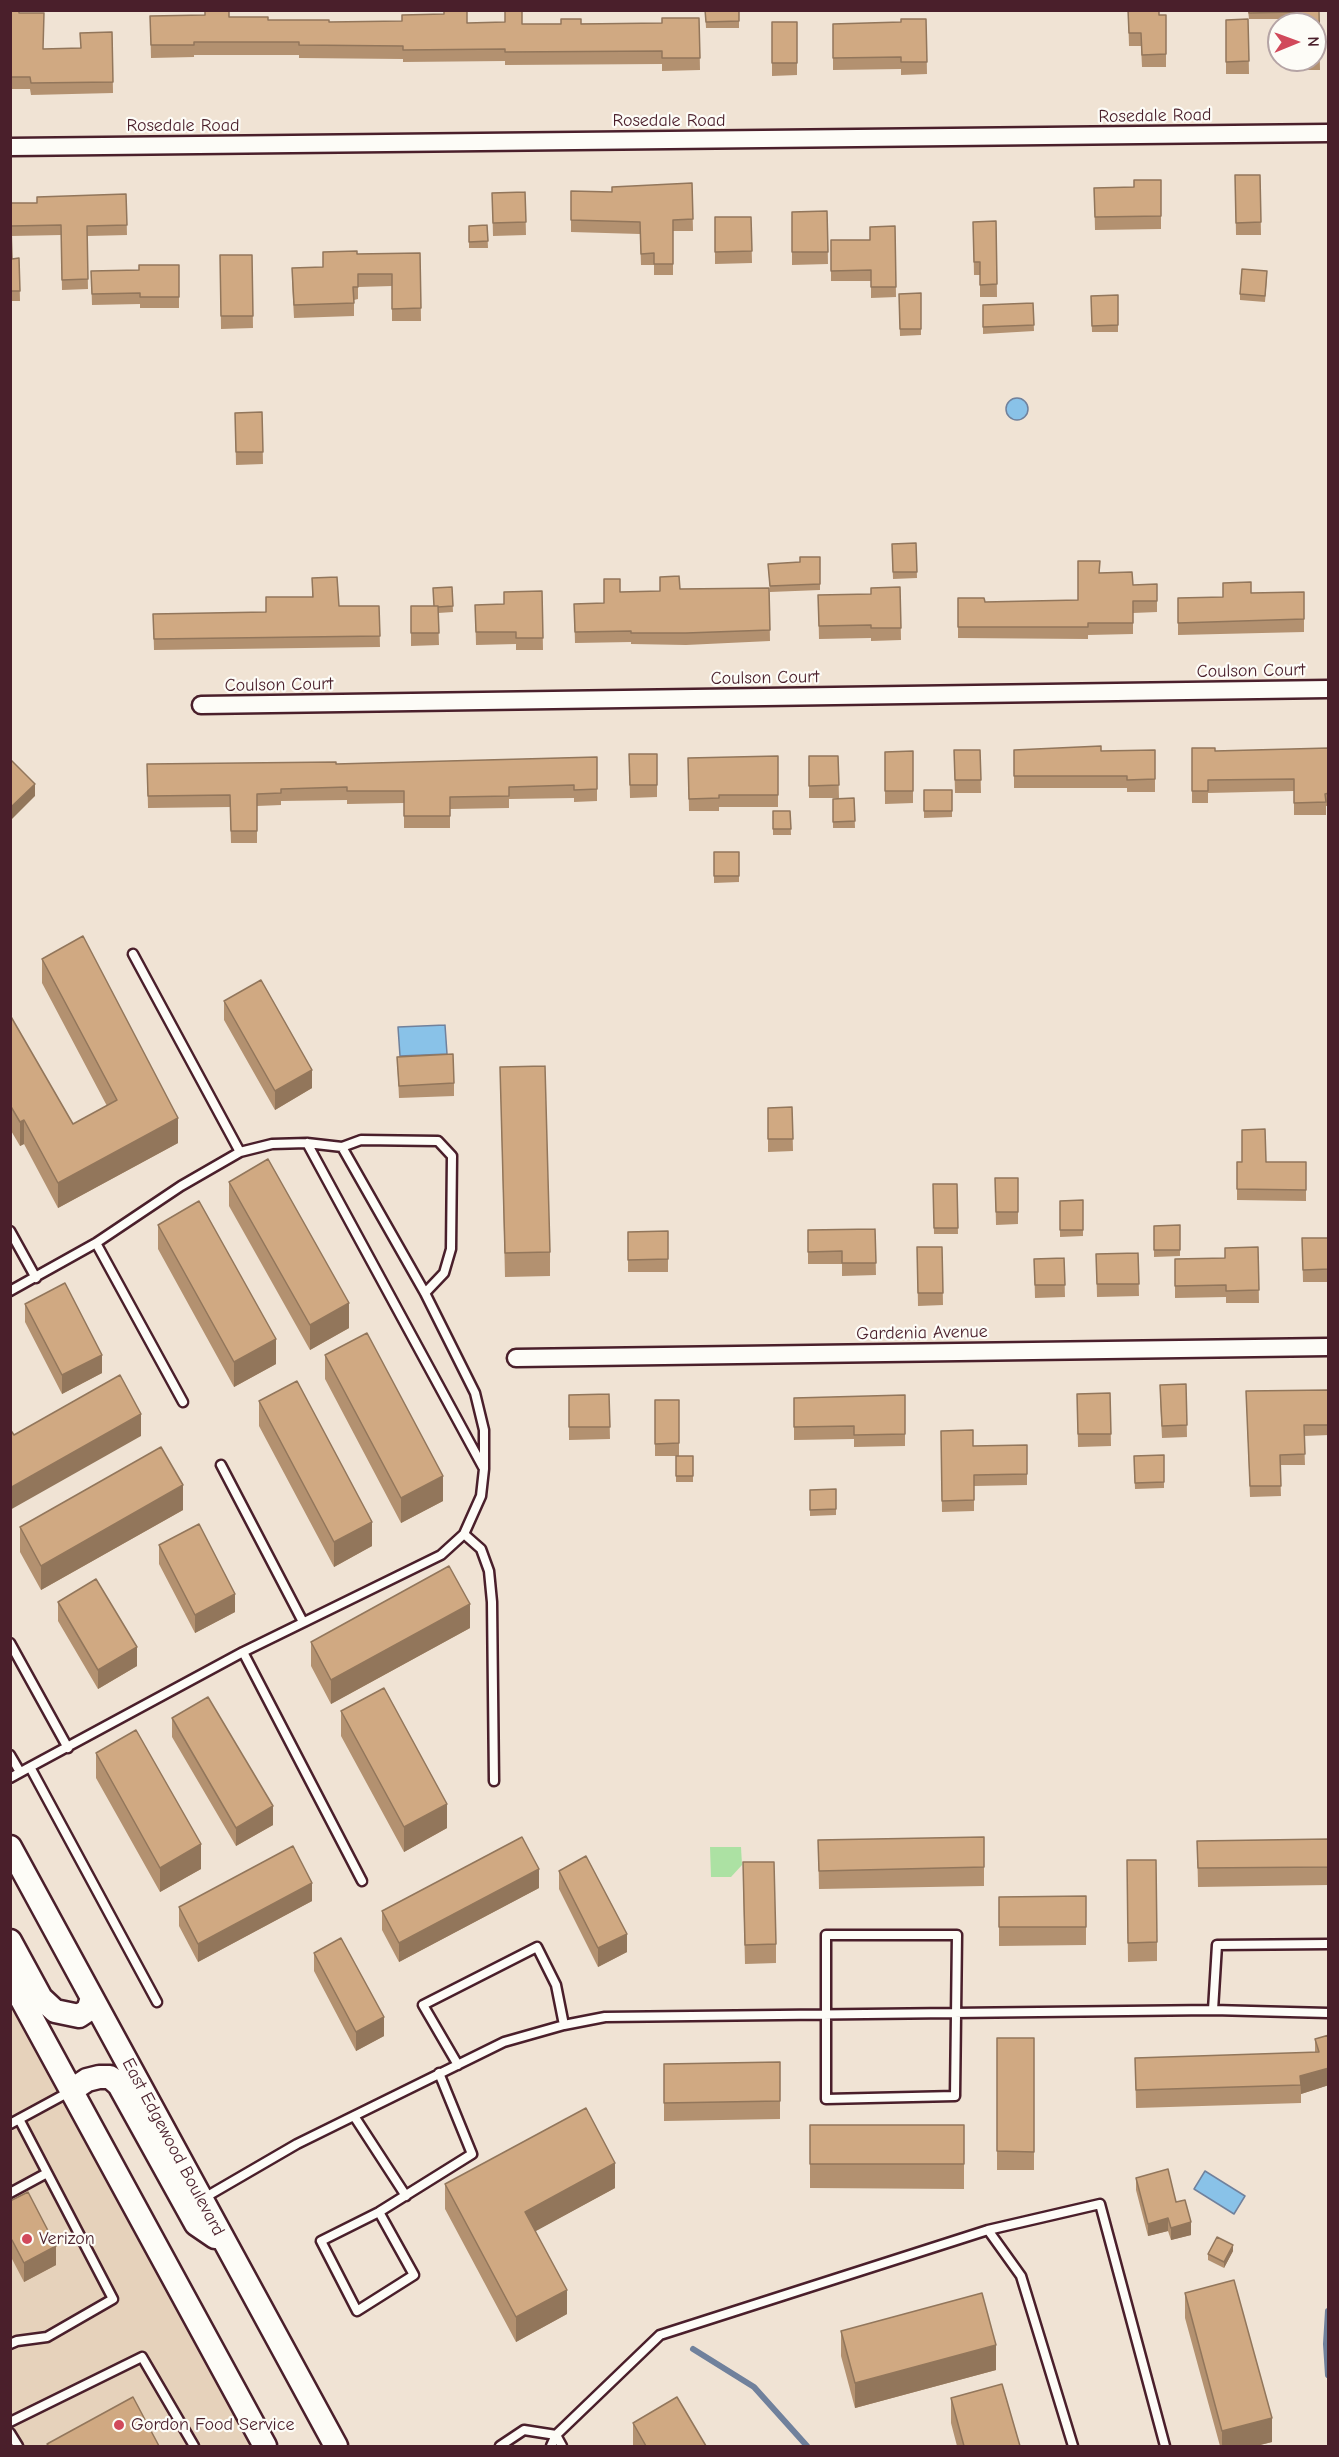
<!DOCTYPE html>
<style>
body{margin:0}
#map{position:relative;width:1339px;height:2457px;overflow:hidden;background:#f0e3d4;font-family:"Comic Neue",sans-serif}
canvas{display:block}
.frame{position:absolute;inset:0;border:12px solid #4a1f2b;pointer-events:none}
.north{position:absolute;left:1267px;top:12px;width:60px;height:60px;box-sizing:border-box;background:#fdfcf7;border:2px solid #b5a4a5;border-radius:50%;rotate:89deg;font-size:16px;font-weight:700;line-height:24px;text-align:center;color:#4a1f2b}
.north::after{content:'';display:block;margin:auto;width:21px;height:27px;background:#d1495b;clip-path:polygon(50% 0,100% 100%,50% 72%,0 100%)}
</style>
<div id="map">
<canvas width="1339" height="2457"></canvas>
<div class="frame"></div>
<div class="north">N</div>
</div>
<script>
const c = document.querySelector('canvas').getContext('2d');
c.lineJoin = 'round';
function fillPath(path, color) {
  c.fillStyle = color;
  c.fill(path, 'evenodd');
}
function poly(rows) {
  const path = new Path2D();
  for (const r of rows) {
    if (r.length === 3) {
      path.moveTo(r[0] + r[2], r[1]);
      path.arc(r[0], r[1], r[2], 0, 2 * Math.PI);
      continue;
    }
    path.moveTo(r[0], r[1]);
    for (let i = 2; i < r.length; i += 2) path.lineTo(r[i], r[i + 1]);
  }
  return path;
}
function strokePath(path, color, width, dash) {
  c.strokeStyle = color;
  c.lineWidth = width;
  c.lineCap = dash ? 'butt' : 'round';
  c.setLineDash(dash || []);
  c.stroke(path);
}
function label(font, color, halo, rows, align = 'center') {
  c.font = font + ' "Comic Neue",sans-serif';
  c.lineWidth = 4.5;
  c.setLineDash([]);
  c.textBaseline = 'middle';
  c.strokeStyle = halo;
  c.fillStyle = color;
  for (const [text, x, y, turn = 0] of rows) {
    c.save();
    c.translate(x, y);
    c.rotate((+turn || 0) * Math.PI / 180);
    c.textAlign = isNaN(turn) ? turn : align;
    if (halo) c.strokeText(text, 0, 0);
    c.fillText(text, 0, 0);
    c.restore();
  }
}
fillPath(poly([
 [10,2002,206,2361,252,2446,11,2446]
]), '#e6d2bb');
fillPath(poly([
 [710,1847,741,1847,742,1865,731,1877,711,1877]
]), '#ace1a3');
const water = poly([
 [1017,409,11],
 [445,1025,447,1054,400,1056,398,1027,445,1025],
 [1205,2171,1245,2196,1234,2214,1194,2189,1205,2171]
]);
fillPath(water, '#89c2e8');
strokePath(water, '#70819c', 1.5);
strokePath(poly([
 [1328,2311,1326,2344,1328,2375],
 [693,2349,754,2387,807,2446]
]), '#70819c', 6);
const lane = poly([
 [133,954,240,1152],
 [307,1143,483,1467],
 [342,1147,361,1140,438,1141,452,1156,451,1249,444,1273,425,1293],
 [10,1231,36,1278],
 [96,1243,183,1402],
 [10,1291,96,1243,181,1186,240,1152,272,1144,307,1143,342,1147,425,1293,475,1393,484,1430,484,1469,481,1496,464,1534,441,1555,243,1652,30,1767,157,2002],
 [221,1465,303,1622],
 [464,1534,481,1549,489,1571,492,1602,494,1781],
 [10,1643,68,1748],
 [243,1652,362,1881],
 [10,1755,20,1772],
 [10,1778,30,1767],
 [826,1935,957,1935,955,2096,826,2099,826,1935],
 [1213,2010,1217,1945,1328,1944],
 [458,2065,423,2005,537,1947,556,1985,564,2025],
 [354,2116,406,2196],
 [10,2124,69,2092],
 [10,2193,47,2173],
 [204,2198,297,2144,504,2042,564,2025,605,2017,1213,2010,1328,2013],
 [379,2212,414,2275,357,2311,321,2241,379,2212,472,2154,439,2073],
 [10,2344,17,2341,47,2337,113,2299,19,2119],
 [10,2422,142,2357,194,2446],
 [10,2433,18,2446],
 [556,2435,562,2446],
 [500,2446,524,2430,556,2435],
 [551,2446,556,2435,660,2335,988,2230],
 [1073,2446,1021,2276,988,2230,1100,2204,1165,2446]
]);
const street = poly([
 [10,147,1328,133],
 [201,705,1328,689],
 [516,1358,1328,1347]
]);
const secondary = poly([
 [10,1847,336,2446],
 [10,1941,41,1998,55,2011,79,2016,88,2010,92,1998],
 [10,1978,265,2446],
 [72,2090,87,2080,99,2077,110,2077,119,2085,196,2224,215,2237]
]);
strokePath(lane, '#4a1f2b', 13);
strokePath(street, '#4a1f2b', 21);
strokePath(secondary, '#4a1f2b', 27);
strokePath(lane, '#fdfcf7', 8);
strokePath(street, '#fdfcf7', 16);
strokePath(secondary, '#fdfcf7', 22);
fillPath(poly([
 [10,10,19,13,43,49,80,48,112,32,113,93,31,95,30,89,10,89],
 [705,10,739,10,739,28,706,28],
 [1128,10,1159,15,1166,15,1166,67,1142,67,1141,46,1129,46],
 [1248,10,1319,11,1320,70,1296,70,1295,60,1315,60,1315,24,1295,19,1249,19],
 [150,16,229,17,268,20,329,22,467,23,522,24,662,23,699,18,700,70,662,71,662,64,505,65,505,61,403,62,403,59,299,58,299,55,194,55,194,57,151,58],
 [926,19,927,74,901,75,901,69,833,70,833,24,901,22],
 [1248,19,1249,74,1226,74,1226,20],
 [772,22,797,22,797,75,772,76],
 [1235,175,1260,175,1261,235,1236,235],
 [1161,180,1161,229,1095,230,1094,188,1134,187],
 [692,183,693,231,673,231,673,275,654,275,654,265,641,265,640,234,571,232,571,191,612,192],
 [525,192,526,235,493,236,492,193],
 [126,194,127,235,87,236,88,289,62,290,61,235,11,236,12,259,19,258,20,301,10,301,10,203,37,203],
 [827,211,828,264,792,265,792,212],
 [715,217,751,217,752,263,715,264],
 [996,221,997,297,980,297,980,275,974,275,973,222],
 [487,225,488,248,469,248,469,226],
 [895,226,896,297,871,298,871,281,831,281,831,240,870,240],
 [323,252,357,254,420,253,421,321,392,321,392,286,358,287,358,299,354,300,354,316,294,318,292,280,323,267],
 [220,255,252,255,253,328,221,329],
 [179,265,179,308,140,308,140,304,92,305,91,271,139,270],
 [1267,277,1265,302,1240,300,1240,294],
 [921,293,921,335,900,336,899,294],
 [1118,295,1118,332,1092,332,1091,296],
 [1033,303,1034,331,983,334,983,305],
 [262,412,263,464,236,465,235,413],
 [916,543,917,578,893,579,892,544],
 [820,557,820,590,770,592,768,564,800,562],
 [1100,573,1133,585,1157,584,1157,612,1133,613,1133,634,1088,635,1088,639,958,638,958,598,985,602,1078,600],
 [312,578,339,606,379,606,380,647,154,650,153,614,266,612,312,597],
 [452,587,453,612,438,613,439,645,411,646,411,606,434,606],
 [900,587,901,640,871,641,871,638,819,639,818,595,871,594],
 [769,588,770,641,686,645,631,644,631,642,575,643,574,604,604,603,620,592,660,591,680,589],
 [542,591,543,650,516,650,516,644,476,645,475,605,504,604],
 [1304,592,1304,632,1178,635,1178,598,1223,597,1251,593],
 [1192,748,1215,751,1329,748,1329,806,1326,806,1326,815,1294,815,1294,791,1208,793,1208,803,1192,803],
 [954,750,980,750,981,793,955,793],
 [1014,750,1101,751,1155,750,1155,792,1127,792,1127,788,1014,788],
 [913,751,913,803,885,804,885,752],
 [629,754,657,754,657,797,630,798],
 [778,756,778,807,719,807,719,811,689,811,688,758],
 [809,756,838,756,839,798,809,798],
 [597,757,597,801,574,802,574,798,509,799,509,808,450,809,450,828,404,828,404,803,347,804,347,800,281,801,281,805,257,806,257,843,231,843,230,807,148,808,147,764,336,764],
 [924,790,952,790,952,817,924,818],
 [854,798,855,828,833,828,833,799],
 [773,811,790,811,791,835,773,835],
 [714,852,739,852,739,882,714,883],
 [42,959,178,1143,58,1208,24,1144,20,1146,10,1129,10,1015,73,1124,107,1106,42,983],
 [224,1001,312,1088,275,1110,224,1020],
 [397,1057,454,1083,454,1096,399,1098],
 [500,1067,550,1252,550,1276,505,1277],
 [792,1107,793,1151,768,1152,768,1108],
 [1237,1162,1306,1162,1306,1201,1237,1200],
 [995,1178,1018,1178,1018,1224,996,1225],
 [229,1182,349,1328,310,1350,229,1206],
 [933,1184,957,1184,958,1234,934,1234],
 [1083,1200,1083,1236,1060,1237,1060,1201],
 [158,1225,276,1364,234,1387,158,1249],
 [1180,1225,1180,1256,1154,1257,1154,1226],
 [875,1229,876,1275,842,1276,842,1264,808,1264,808,1230],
 [668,1231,668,1272,628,1272,628,1232],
 [1302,1238,1329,1238,1329,1282,1303,1282],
 [917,1247,942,1247,943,1305,918,1306],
 [1258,1247,1259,1303,1226,1303,1226,1297,1175,1298,1175,1259,1225,1258],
 [1138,1253,1139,1296,1097,1297,1096,1254],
 [1064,1258,1065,1297,1035,1298,1034,1259],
 [25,1304,102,1373,62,1394,25,1322],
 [325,1355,443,1501,401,1523,325,1379],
 [1186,1384,1187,1437,1162,1438,1160,1397],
 [1329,1390,1329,1435,1304,1436,1305,1465,1280,1465,1281,1496,1250,1497,1246,1391],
 [1110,1393,1111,1446,1078,1447,1077,1394],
 [609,1394,610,1439,569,1440,569,1395],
 [905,1395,905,1446,854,1447,854,1439,794,1440,794,1398],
 [655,1400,679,1400,679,1456,655,1456],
 [259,1401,372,1546,334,1567,259,1426],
 [941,1431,973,1446,1027,1445,1027,1485,974,1486,974,1511,942,1512],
 [1164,1455,1164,1488,1135,1489,1134,1456],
 [676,1456,693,1456,693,1482,676,1482],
 [836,1489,836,1515,810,1516,810,1490],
 [183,1510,41,1590,20,1552,20,1527],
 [159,1545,235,1612,195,1633,159,1564],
 [58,1602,137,1666,98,1689,58,1621],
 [470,1628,331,1704,311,1666,311,1642],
 [341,1711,447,1828,404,1852,341,1736],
 [172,1718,273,1825,236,1846,172,1737],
 [96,1753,201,1869,160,1892,96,1778],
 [984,1837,984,1886,819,1889,818,1840],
 [1329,1839,1329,1885,1198,1887,1197,1841],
 [559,1871,627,1952,598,1967,559,1889],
 [1127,1879,1157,1942,1157,1961,1128,1962],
 [743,1881,776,1944,776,1963,745,1964],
 [539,1888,399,1962,382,1930,382,1911],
 [1086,1896,1086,1945,999,1946,999,1897],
 [312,1901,198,1962,179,1926,179,1907],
 [314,1953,384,2036,356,2051,314,1971],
 [1329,2035,1329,2085,1301,2094,1301,2103,1136,2108,1135,2058,1315,2053,1315,2039],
 [997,2038,1034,2038,1034,2170,997,2170],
 [780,2062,780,2119,664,2121,664,2064],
 [810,2125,964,2125,964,2189,810,2188],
 [1136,2178,1176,2202,1191,2235,1171,2240,1168,2231,1148,2236,1136,2190],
 [445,2184,615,2188,535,2231,567,2314,516,2342,445,2209],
 [10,2201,56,2265,24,2282,12,2259],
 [1233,2251,1224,2268,1208,2260,1208,2254],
 [1185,2293,1272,2442,1256,2446,1220,2446,1185,2318],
 [841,2331,996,2370,855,2408,841,2356],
 [951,2398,1020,2446,957,2446,951,2423],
 [633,2423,706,2446,633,2446]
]), '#b39170');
fillPath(poly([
 [35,784,35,796,10,821,10,808],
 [312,1070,312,1088,275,1110,275,1091],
 [178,1118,178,1143,58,1208,58,1183],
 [24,1120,24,1144,20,1146,20,1122],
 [349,1303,349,1328,310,1350,310,1325],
 [276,1339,276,1364,234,1387,234,1362],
 [102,1355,102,1373,62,1394,62,1375],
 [141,1414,141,1436,10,1510,10,1488],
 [443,1476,443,1501,401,1523,401,1498],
 [183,1485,183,1510,41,1590,41,1566],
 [372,1522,372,1546,334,1567,334,1542],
 [235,1594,235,1612,195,1633,195,1615],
 [470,1604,470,1628,331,1704,331,1680],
 [137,1647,137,1666,98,1689,98,1670],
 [447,1804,447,1828,404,1852,404,1827],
 [273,1806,273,1825,236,1846,236,1828],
 [201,1844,201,1869,160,1892,160,1868],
 [539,1869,539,1888,399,1962,399,1943],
 [312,1883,312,1901,198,1962,198,1944],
 [627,1934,627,1952,598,1967,598,1948],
 [384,2017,384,2036,356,2051,356,2032],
 [1329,2068,1329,2085,1301,2094,1300,2076],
 [615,2163,615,2188,525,2237,525,2212],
 [1168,2218,1168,2231,1148,2236,1148,2224],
 [1191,2222,1191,2235,1171,2240,1171,2228],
 [12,2240,12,2259,10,2259,10,2241],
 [1233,2245,1233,2251,1224,2268,1224,2262],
 [56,2246,56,2265,24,2282,24,2263],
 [567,2290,567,2314,516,2342,516,2317],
 [996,2345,996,2370,855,2408,855,2383],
 [1272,2418,1272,2442,1256,2446,1222,2446,1222,2431]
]), '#92765b');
const building = poly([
 [10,10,19,10,19,13,44,13,43,49,81,48,80,33,112,32,113,82,31,83,30,77,10,77,10,10],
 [205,10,229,10,229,17,268,17,268,20,329,20,329,22,402,21,402,15,444,14,444,10,467,10,467,23,505,22,505,10,522,10,522,24,561,24,561,19,581,19,581,24,662,23,662,18,699,18,700,58,662,58,662,51,505,52,505,49,403,50,403,46,299,45,299,42,194,42,194,45,151,45,150,16,205,15,205,10],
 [705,10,739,10,739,21,706,22,705,10],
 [1128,10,1159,10,1159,15,1166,15,1166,54,1142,55,1141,33,1129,33,1128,10],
 [1249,10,1299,10,1299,11,1295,11,1295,12,1249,13,1249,10],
 [1295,11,1319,11,1320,57,1315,57,1315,24,1295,24,1295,11],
 [901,19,926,19,927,62,901,62,901,57,833,58,833,24,901,22,901,19],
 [1248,19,1249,61,1226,62,1226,20,1248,19],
 [772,22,797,22,797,63,772,63,772,22],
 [1235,175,1260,175,1261,222,1236,223,1235,175],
 [1134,180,1161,180,1161,216,1095,217,1094,188,1134,187,1134,180],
 [692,183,693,219,673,220,673,264,654,264,654,253,641,254,640,222,571,220,571,191,612,192,612,187,692,183],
 [525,192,526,222,493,223,492,193,525,192],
 [126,194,127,225,87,226,88,279,62,280,61,225,11,226,12,259,19,258,20,291,10,291,10,203,37,203,37,197,126,194],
 [827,211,828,252,792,252,792,212,827,211],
 [715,217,751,217,752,251,715,252,715,217],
 [996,221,997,284,980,285,980,262,974,262,973,222,996,221],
 [487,225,488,241,469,242,469,226,487,225],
 [895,226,896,287,871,287,871,270,831,271,831,240,870,240,870,227,895,226],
 [357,251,357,254,420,253,421,308,392,309,392,274,358,274,358,287,353,287,354,303,294,305,292,268,323,267,323,252,357,251],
 [220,255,252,255,253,316,221,316,220,255],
 [139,265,179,265,179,297,140,297,140,293,92,294,91,271,139,270,139,265],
 [1242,269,1267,271,1265,296,1240,294,1242,269],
 [921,293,921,329,900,329,899,294,921,293],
 [1118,295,1118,325,1092,326,1091,296,1118,295],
 [1033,303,1034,325,983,327,983,305,1033,303],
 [262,412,263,452,236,452,235,413,262,412],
 [916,543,917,572,893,572,892,544,916,543],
 [800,557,820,557,820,584,770,586,768,564,800,562,800,557],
 [1078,561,1100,561,1099,573,1132,572,1133,585,1157,584,1157,601,1133,601,1133,623,1088,623,1088,627,958,627,958,598,984,598,985,602,1078,600,1078,561],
 [679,576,680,589,769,588,770,630,686,633,631,633,631,631,575,632,574,604,604,603,604,579,620,579,620,592,660,591,660,577,679,576],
 [337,577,339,606,379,606,380,636,154,639,153,614,266,612,266,597,313,597,312,578,337,577],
 [1251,582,1251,593,1304,592,1304,619,1178,623,1178,598,1223,597,1223,583,1251,582],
 [452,587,453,606,438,607,438,606,434,606,433,588,452,587],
 [900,587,901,628,871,628,871,625,819,626,818,595,871,594,871,588,900,587],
 [542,591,543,638,516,638,516,632,476,632,475,605,504,604,504,592,542,591],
 [411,606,438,606,439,633,411,633,411,606],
 [1101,746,1101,751,1155,750,1155,779,1127,780,1127,776,1014,776,1014,750,1101,746],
 [1192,748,1215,748,1215,751,1329,748,1329,793,1325,794,1326,802,1294,803,1294,779,1208,780,1208,791,1192,791,1192,748],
 [954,750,980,750,981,780,955,780,954,750],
 [913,751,913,791,885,791,885,752,913,751],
 [629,754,657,754,657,785,630,785,629,754],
 [778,756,778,795,719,795,719,798,689,799,688,758,778,756],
 [809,756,838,756,839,785,809,786,809,756],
 [597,757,597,789,574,790,574,785,509,787,509,796,450,797,450,816,404,816,404,791,347,791,347,787,281,789,281,793,257,794,257,831,231,831,230,795,148,796,147,764,336,762,336,764,597,757],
 [10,759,35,784,10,808,10,759],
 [924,790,952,790,952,811,924,811,924,790],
 [854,798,855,821,833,822,833,799,854,798],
 [773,811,790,811,791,829,773,829,773,811],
 [714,852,739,852,739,876,714,876,714,852],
 [83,936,178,1118,58,1183,24,1120,20,1122,10,1105,10,1015,73,1124,117,1100,42,959,83,936],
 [261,980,312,1070,275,1091,224,1001,261,980],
 [453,1054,454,1083,399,1086,397,1057,453,1054],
 [545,1066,550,1252,505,1253,500,1067,545,1066],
 [792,1107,793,1139,768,1139,768,1108,792,1107],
 [1265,1129,1266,1162,1306,1162,1306,1190,1237,1189,1237,1162,1242,1162,1242,1130,1265,1129],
 [268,1159,349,1303,310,1325,229,1182,268,1159],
 [995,1178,1018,1178,1018,1212,996,1212,995,1178],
 [933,1184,957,1184,958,1228,934,1228,933,1184],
 [1083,1200,1083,1230,1060,1230,1060,1201,1083,1200],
 [199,1201,276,1339,234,1362,158,1225,199,1201],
 [1180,1225,1180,1250,1154,1250,1154,1226,1180,1225],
 [875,1229,876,1263,842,1263,842,1251,808,1252,808,1230,875,1229],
 [668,1231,668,1259,628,1260,628,1232,668,1231],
 [1302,1238,1329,1238,1329,1269,1303,1270,1302,1238],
 [917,1247,942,1247,943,1293,918,1293,917,1247],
 [1258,1247,1259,1290,1226,1291,1226,1285,1175,1286,1175,1259,1225,1258,1225,1248,1258,1247],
 [1138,1253,1139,1284,1097,1284,1096,1254,1138,1253],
 [1064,1258,1065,1285,1035,1285,1034,1259,1064,1258],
 [65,1283,102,1355,62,1375,25,1304,65,1283],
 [367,1333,443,1476,401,1498,325,1355,367,1333],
 [120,1375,141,1414,10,1488,10,1429,14,1435,120,1375],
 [297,1381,372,1522,334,1542,259,1401,297,1381],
 [1186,1384,1187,1425,1162,1426,1160,1385,1186,1384],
 [1329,1390,1329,1425,1304,1425,1305,1454,1280,1455,1281,1486,1250,1486,1246,1391,1329,1390],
 [1110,1393,1111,1434,1078,1434,1077,1394,1110,1393],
 [609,1394,610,1427,569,1427,569,1395,609,1394],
 [905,1395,905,1434,854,1435,854,1426,794,1427,794,1398,905,1395],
 [655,1400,679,1400,679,1443,655,1444,655,1400],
 [973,1430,973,1446,1027,1445,1027,1474,974,1475,974,1500,942,1501,941,1431,973,1430],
 [161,1447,183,1485,41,1566,20,1527,161,1447],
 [1164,1455,1164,1482,1135,1483,1134,1456,1164,1455],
 [676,1456,693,1456,693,1476,676,1476,676,1456],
 [836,1489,836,1509,810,1510,810,1490,836,1489],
 [199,1524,235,1594,195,1615,159,1545,199,1524],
 [449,1566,470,1604,331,1680,311,1642,449,1566],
 [96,1579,137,1647,98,1670,58,1602,96,1579],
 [384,1688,447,1804,404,1827,341,1711,384,1688],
 [208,1697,273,1806,236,1828,172,1718,208,1697],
 [136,1730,201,1844,160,1868,96,1753,136,1730],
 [522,1837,539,1869,399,1943,382,1911,522,1837],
 [984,1837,984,1867,819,1871,818,1840,984,1837],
 [1329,1839,1329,1867,1198,1868,1197,1841,1329,1839],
 [293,1846,312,1883,198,1944,179,1907,293,1846],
 [586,1856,627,1934,598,1948,559,1871,586,1856],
 [1127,1860,1156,1860,1157,1942,1128,1943,1127,1860],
 [743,1862,774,1862,776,1944,745,1945,743,1862],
 [1086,1896,1086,1927,999,1927,999,1897,1086,1896],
 [341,1938,384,2017,356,2032,314,1953,341,1938],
 [1329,2035,1329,2068,1300,2076,1301,2085,1136,2090,1135,2058,1319,2052,1315,2039,1329,2035],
 [997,2038,1034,2038,1034,2152,997,2151,997,2038],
 [780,2062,780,2101,664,2103,664,2064,780,2062],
 [586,2108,615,2163,525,2212,567,2290,516,2317,445,2184,586,2108],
 [810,2125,964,2125,964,2164,810,2164,810,2125],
 [1168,2169,1176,2202,1185,2200,1191,2222,1171,2228,1168,2218,1148,2224,1136,2178,1168,2169],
 [28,2192,56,2246,24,2263,12,2240,10,2241,10,2201,28,2192],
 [1217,2237,1233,2245,1224,2262,1208,2254,1217,2237],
 [1234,2280,1272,2418,1222,2431,1185,2293,1234,2280],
 [982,2293,996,2345,855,2383,841,2331,982,2293],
 [1002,2384,1020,2446,964,2446,951,2398,1002,2384],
 [133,2397,159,2446,49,2446,47,2444,133,2397],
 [677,2397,706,2446,646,2446,633,2423,677,2397]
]);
fillPath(building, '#d0a982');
strokePath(building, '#92765b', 1.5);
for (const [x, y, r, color] of [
 [27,2239,6,"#d1495b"],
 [119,2425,6,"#d1495b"]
]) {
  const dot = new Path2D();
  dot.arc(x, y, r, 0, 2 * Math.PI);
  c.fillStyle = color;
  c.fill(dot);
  strokePath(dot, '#fdfcf7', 2);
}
label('18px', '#4a1f2b', '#fdfcf7', [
 ["Rosedale Road",1155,116,-1],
 ["Rosedale Road",669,121],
 ["Rosedale Road",183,126],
 ["Coulson Court",1251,671,-1],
 ["Coulson Court",765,678,-1],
 ["Coulson Court",279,685,-1],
 ["Gardenia Avenue",922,1333,-1],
 ["East Edgewood Boulevard",173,2147,62]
]);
label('18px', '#4a1f2b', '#fdfcf7', [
 ["Verizon",39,2239],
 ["Gordon Food Service",131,2425]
], 'left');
</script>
